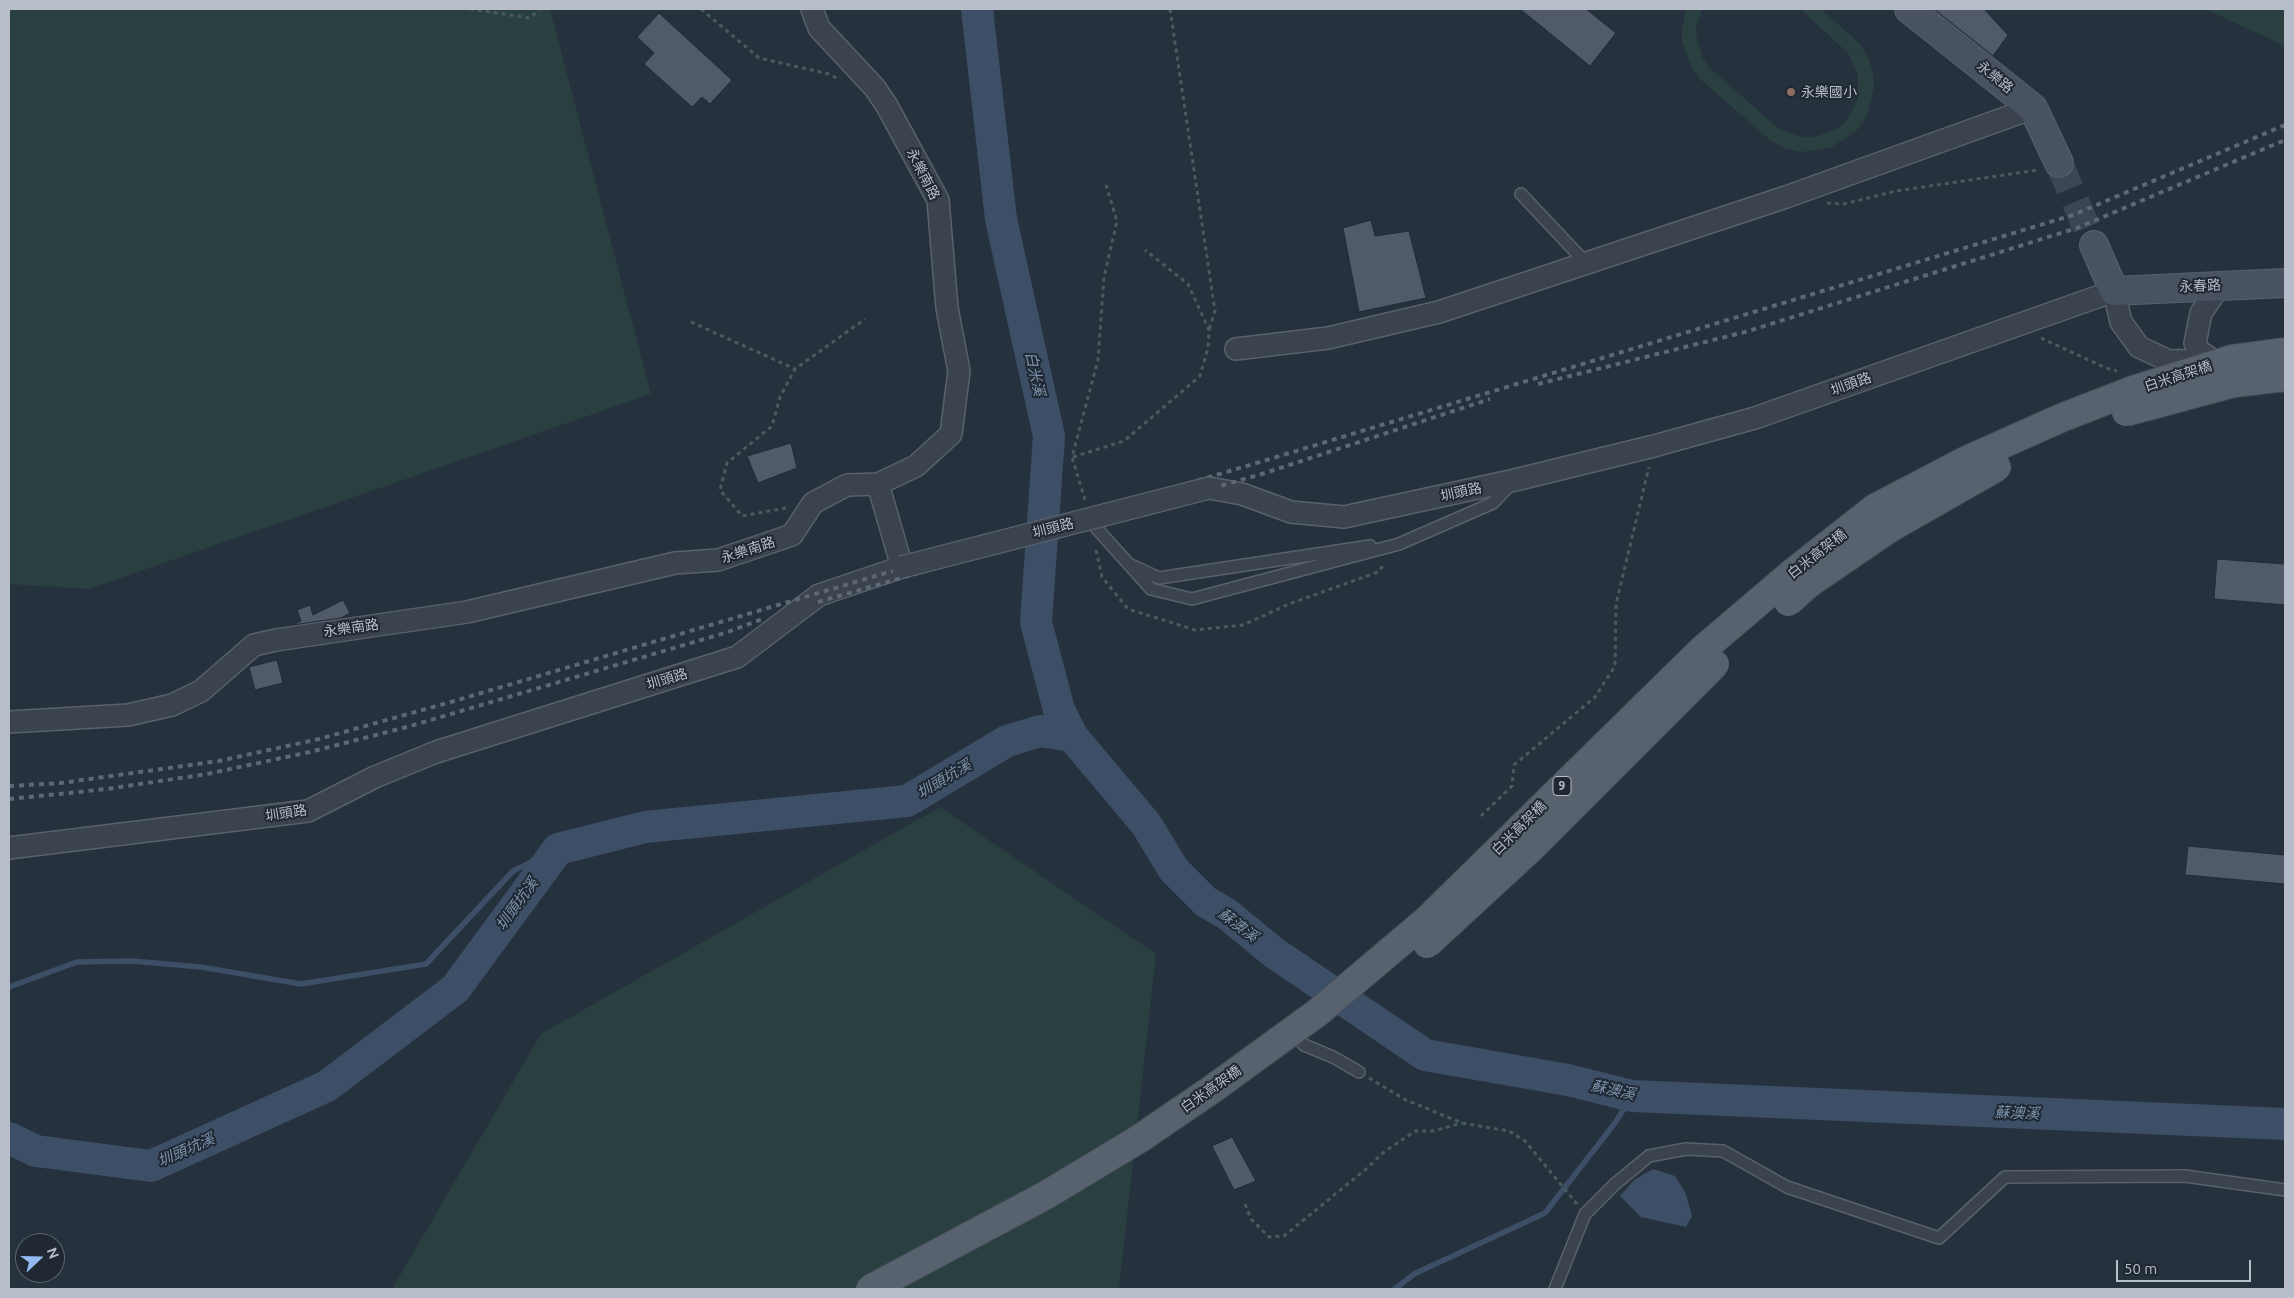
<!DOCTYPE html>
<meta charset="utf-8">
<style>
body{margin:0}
#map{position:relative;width:2294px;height:1298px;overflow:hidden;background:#26313e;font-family:Ubuntu,sans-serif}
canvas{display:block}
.frame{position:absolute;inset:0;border:10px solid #b7bec9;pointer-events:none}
.north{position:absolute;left:15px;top:1233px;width:50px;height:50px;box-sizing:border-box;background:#1f2833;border:1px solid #5c646f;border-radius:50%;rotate:69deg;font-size:14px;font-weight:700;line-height:20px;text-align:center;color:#b7bec9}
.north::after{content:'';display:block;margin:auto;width:18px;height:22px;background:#92b9f2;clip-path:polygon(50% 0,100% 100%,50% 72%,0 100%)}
.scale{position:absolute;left:2116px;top:1260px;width:135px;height:22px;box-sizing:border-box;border:2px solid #b7bec9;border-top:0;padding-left:6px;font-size:15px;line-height:18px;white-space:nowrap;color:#b7bec9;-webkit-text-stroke:4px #1f2833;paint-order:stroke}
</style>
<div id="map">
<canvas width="2294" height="1298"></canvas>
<div class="frame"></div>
<div class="north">N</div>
<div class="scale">50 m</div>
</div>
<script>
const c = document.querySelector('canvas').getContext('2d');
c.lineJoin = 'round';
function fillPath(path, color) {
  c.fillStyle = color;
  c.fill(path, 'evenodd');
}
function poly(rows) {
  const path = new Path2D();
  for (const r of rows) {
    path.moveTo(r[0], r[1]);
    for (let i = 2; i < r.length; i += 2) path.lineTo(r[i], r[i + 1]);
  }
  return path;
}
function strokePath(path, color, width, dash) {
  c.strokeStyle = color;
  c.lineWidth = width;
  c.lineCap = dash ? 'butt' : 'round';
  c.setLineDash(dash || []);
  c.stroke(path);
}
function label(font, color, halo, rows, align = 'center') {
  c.font = font + ' Ubuntu,"Noto Sans TC",sans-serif';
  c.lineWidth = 4;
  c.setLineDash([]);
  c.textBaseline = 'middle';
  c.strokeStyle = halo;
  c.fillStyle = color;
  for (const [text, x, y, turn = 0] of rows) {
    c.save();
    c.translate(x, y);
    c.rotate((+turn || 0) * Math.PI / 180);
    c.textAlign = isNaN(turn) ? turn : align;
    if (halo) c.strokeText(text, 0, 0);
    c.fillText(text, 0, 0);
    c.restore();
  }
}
fillPath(poly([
 [9,9,550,9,651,394,89,589,9,584],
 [1686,9,1702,9,1696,29,1697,39,1703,59,1711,69,1779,129,1802,137,1814,137,1837,129,1846,121,1858,99,1858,75,1848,53,1800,9,1821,9,1860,44,1868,57,1873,72,1874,88,1866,118,1857,130,1831,148,1801,152,1785,148,1771,141,1700,79,1691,67,1682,41,1682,27],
 [2205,9,2285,9,2285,46],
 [940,807,1156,954,1119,1289,392,1289,541,1034]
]), '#293f40');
fillPath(poly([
 [1653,1169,1675,1176,1686,1194,1692,1216,1686,1227,1641,1217,1620,1196,1634,1180]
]), '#3d4f66');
strokePath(poly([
 [9,987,77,962,132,961,201,967,301,984,426,964,513,871,558,849],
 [1395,1289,1414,1274,1545,1213,1615,1123,1632,1096]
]), '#3d4f66', 5.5);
strokePath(poly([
 [977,9,1001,219,1049,436,1036,622,1059,710,1072,736,1146,824,1174,870,1206,902,1227,914,1273,952,1425,1055,1568,1080,1632,1096,2285,1124],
 [9,1138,36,1151,151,1166,327,1086,455,989,558,849,645,827,907,801,1007,741,1040,731,1072,736]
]), '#3d4f66', 32);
const building = poly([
 [1520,9,1586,9,1616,33,1590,66,1520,9],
 [1934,9,1984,9,2008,35,1993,56,1934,9],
 [659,13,732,80,710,104,702,97,692,107,644,64,654,53,637,37,659,13],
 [1371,220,1375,236,1409,231,1426,298,1359,312,1343,228,1371,220],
 [791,443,797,468,758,483,747,456,791,443],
 [2217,559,2285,564,2285,605,2214,599,2217,559],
 [343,600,350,613,341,618,293,625,301,621,297,610,310,605,313,615,343,600],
 [277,660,283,683,255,690,249,667,277,660],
 [2188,846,2285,855,2285,884,2185,875,2188,846],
 [1232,1137,1256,1181,1234,1190,1212,1146,1232,1137]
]);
fillPath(building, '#505a69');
strokePath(building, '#212a35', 1);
strokePath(poly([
 [2059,163,2094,245]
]), '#3c4653', 28, [28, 14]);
const lane = poly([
 [1521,194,1586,263],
 [1090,521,1151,589,1192,599,1399,544,1493,503,1512,483],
 [1131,565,1159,578,1370,546],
 [1293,1030,1304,1045,1333,1057,1359,1072],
 [1555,1289,1585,1214,1615,1184,1649,1156,1686,1149,1723,1151,1787,1187,1939,1238,2005,1177,2185,1176,2285,1190]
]);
const street = poly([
 [1236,349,1328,338,1439,312,1786,197,2033,108],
 [2211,359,2199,351,2195,343,2201,313,2220,285],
 [1209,488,1242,494,1291,512,1344,517,1515,480,1654,446,1755,418,2114,291,2121,322,2139,347,2169,361,2207,360],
 [9,722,128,715,172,705,201,691,254,645,276,640,467,612,675,563,718,560,792,535,813,503,847,485,878,484,916,466,951,434,959,371,947,308,938,200,887,106,875,88,819,28,812,9],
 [9,848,308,811,375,777,436,752,737,657,819,595,902,567,878,484]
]);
const secondary = poly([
 [1909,9,2033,108,2059,163],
 [2094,245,2114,291,2285,283]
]);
strokePath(lane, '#58616c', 14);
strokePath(street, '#58616c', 24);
strokePath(secondary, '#58616c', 30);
strokePath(poly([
 [470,9,530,18,540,9],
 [701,9,759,58,829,74,838,79],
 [1170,9,1215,311,1209,330],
 [1827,203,1844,204,1896,191,2038,170],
 [691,322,795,369],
 [2041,338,2106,368,2117,371],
 [1073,457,1124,441,1200,376,1208,348,1209,330,1188,284,1145,250],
 [1085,500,1072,457,1098,360,1104,277,1117,221,1106,185],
 [786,508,742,516,720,490,727,463,772,426,780,397,795,369,865,319],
 [1096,550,1102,577,1128,609,1195,630,1243,625,1289,604,1378,572,1385,563],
 [1481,816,1512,786,1514,765,1595,697,1615,666,1616,604,1649,467],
 [1369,1078,1406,1100,1462,1123,1509,1131,1525,1141,1577,1204],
 [1245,1204,1251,1219,1269,1237,1284,1236,1366,1169,1384,1152,1415,1131,1433,1131,1462,1123]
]), '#485c5e', 3, [4, 4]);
strokePath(lane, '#3a434e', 11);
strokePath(street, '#3a434e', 21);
strokePath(secondary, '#495261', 28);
strokePath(poly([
 [1538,384,1745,332,2077,228,2285,140],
 [818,602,1265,473,1490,399],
 [9,786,61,783,219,761,319,739,451,702,1260,462,2073,215,2285,125],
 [9,799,107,789,207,774,310,752,407,727,728,632,765,618]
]), '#5d6775', 4, [5, 5]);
const streetBridge = poly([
 [902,567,1209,488]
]);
const primaryBridge = poly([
 [2126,412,2234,383,2285,377],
 [1788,602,1808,584,1890,528,1997,467],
 [1427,944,1530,849,1715,664],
 [870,1289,1046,1195,1139,1139,1211,1090,1317,1013,1427,920,1702,650,1796,570,1875,508,1967,460,2061,418,2133,390,2232,359,2285,352]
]);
strokePath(streetBridge, '#58616c', 24, []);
strokePath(primaryBridge, '#444c57', 30, []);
strokePath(streetBridge, '#3a434e', 21);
strokePath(primaryBridge, '#58626e', 28);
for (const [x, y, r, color] of [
 [1791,92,5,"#8d6e63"]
]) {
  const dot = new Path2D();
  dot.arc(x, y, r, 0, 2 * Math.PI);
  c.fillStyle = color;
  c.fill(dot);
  strokePath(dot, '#1f2833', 2);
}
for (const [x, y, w] of [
 [1562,786,18]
]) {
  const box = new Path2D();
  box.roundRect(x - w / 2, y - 9.5, w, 19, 4);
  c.fillStyle = '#1f2833';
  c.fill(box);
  strokePath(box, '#b7bec9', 1);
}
label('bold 12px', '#b7bec9', null, [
 ["9",1562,786]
]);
label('14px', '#b7bec9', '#1f2833', [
 ["永樂路",1995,77,39],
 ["永樂南路",923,174,63],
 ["永春路",2200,286,-3],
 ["白米高架橋",2178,376,-18],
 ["圳頭路",1851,384,-20],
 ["圳頭路",1461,492,-12],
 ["圳頭路",1053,528,-14],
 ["永樂南路",748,550,-18],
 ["白米高架橋",1817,554,-38],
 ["永樂南路",351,628,-8],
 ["圳頭路",667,679,-17],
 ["圳頭路",286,813,-9],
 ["白米高架橋",1519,828,-45],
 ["白米高架橋",1211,1089,-35]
]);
label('14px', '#b7bec9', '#1f2833', [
 ["永樂國小",1801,92]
], 'left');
label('italic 15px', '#8095af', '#1f2833', [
 ["白米溪",1035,374,78],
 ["圳頭坑溪",944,779,-31],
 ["圳頭坑溪",517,904,-54],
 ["蘇澳溪",1238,925,37],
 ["蘇澳溪",1613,1090,12],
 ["蘇澳溪",2017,1113,2],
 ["圳頭坑溪",186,1150,-24]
]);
</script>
